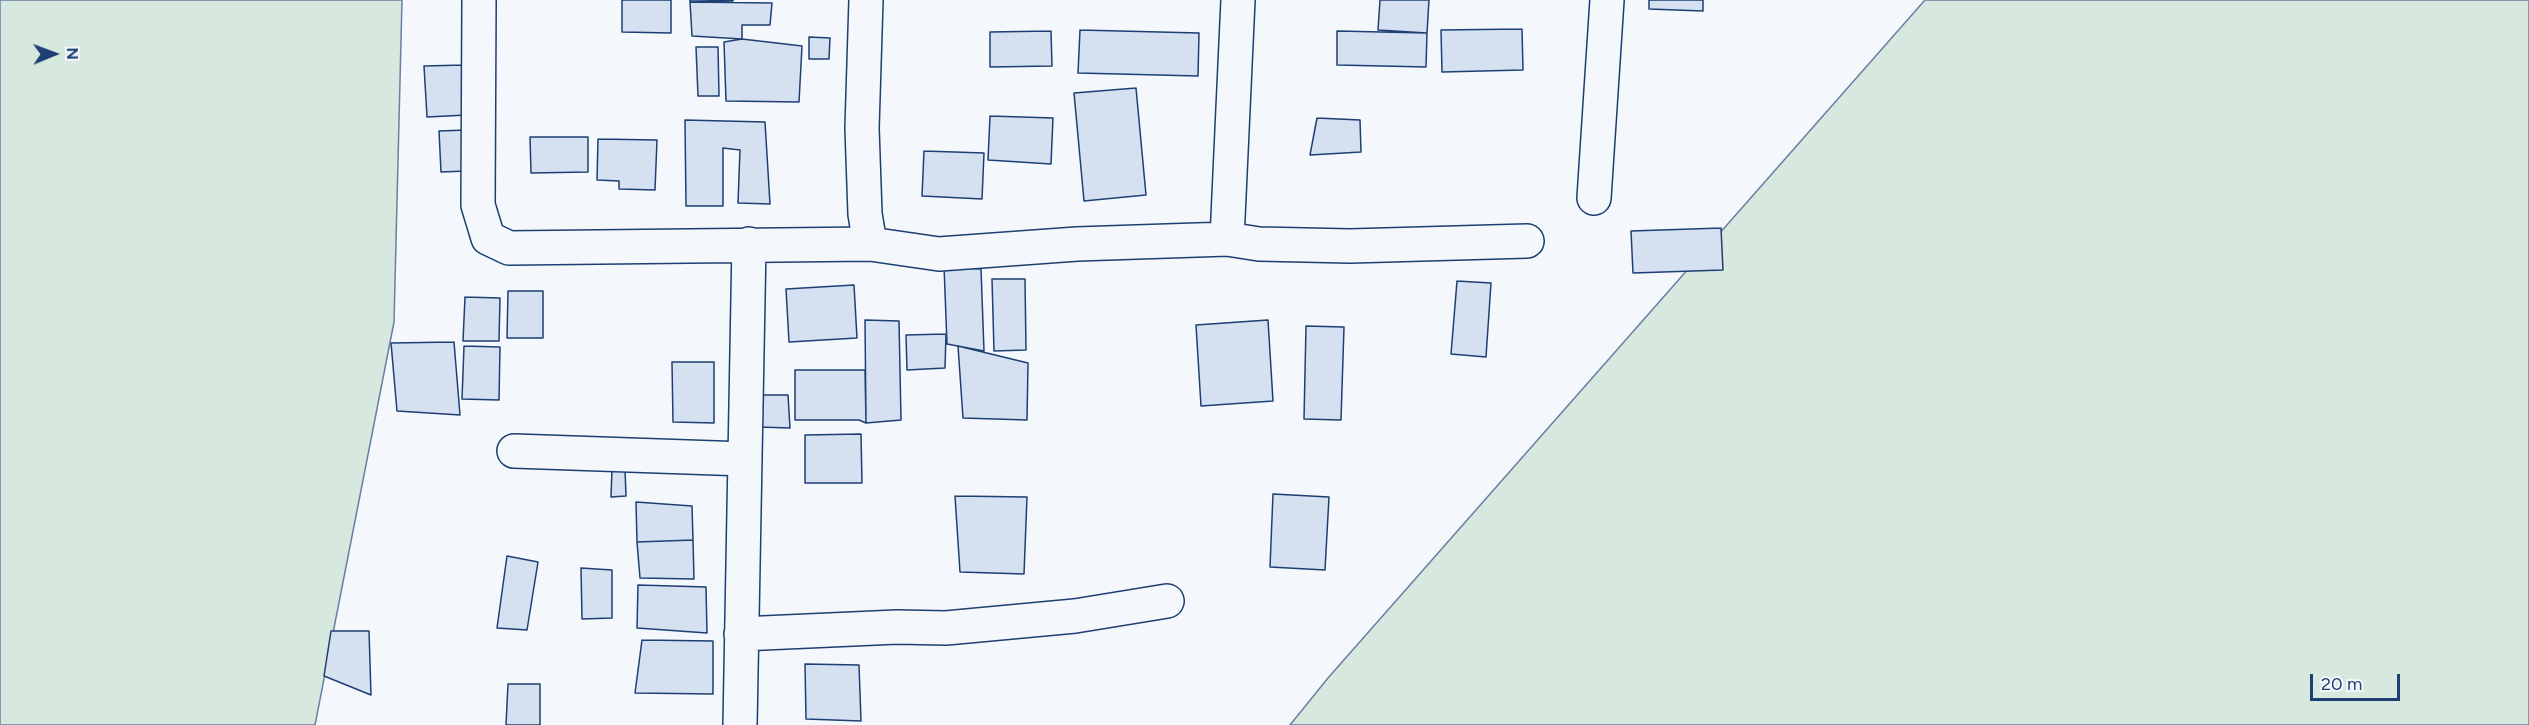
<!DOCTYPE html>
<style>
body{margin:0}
#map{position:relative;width:2529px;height:725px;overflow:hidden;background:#f4f7fb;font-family:Figtree,sans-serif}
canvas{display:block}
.north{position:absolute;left:24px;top:24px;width:60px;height:60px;-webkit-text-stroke:4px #f4f7fb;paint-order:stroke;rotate:89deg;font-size:16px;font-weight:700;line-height:24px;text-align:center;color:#1d3f73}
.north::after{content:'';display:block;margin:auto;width:21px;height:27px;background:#1d3f73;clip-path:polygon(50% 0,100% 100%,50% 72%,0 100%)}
.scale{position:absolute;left:2310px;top:674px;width:90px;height:27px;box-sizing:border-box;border:3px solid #1d3f73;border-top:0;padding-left:8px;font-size:18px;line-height:21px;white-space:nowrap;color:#1d3f73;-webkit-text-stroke:4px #f4f7fb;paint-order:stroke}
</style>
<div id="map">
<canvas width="2529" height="725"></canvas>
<div class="north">N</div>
<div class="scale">20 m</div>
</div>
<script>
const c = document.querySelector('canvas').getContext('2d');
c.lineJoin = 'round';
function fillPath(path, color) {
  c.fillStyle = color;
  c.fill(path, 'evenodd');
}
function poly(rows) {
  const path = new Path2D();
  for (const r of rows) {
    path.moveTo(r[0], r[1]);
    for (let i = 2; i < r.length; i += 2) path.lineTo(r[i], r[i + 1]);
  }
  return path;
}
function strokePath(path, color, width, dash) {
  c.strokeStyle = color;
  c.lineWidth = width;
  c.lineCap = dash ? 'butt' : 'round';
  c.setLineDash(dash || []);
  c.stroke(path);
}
const green = poly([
 [0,0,402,0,394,322,315,725,0,725,0,0],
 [1925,0,2529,0,2529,725,1290,725,1328,678,1925,0]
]);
fillPath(green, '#d7e8df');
strokePath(green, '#687fa3', 1.5);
const building = poly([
 [622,0,671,0,671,33,622,32,622,0],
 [690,0,733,0,733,1,690,2,690,0],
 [1380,0,1429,0,1427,33,1378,30,1380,0],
 [1649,0,1703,0,1703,11,1649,9,1649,0],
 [690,2,772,3,770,25,742,25,742,39,692,36,690,2],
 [1522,29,1523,70,1442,72,1441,30,1522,29],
 [1080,30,1199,33,1198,76,1078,73,1080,30],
 [1051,31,1052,66,990,67,990,32,1051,31],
 [1337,31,1427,33,1426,67,1337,65,1337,31],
 [809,37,830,38,829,59,809,59,809,37],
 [742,39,802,46,799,102,726,101,724,42,742,39],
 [696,47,718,47,719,96,698,96,696,47],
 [464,65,467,115,427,117,424,66,464,65],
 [1136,88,1146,195,1084,201,1074,93,1136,88],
 [990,116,1053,118,1051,164,988,160,990,116],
 [1317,118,1360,120,1361,152,1310,155,1317,118],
 [685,120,765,122,770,204,738,203,740,150,723,148,723,206,686,206,685,120],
 [466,130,467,171,441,172,439,131,466,130],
 [530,137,588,137,588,172,531,173,530,137],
 [598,139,657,140,655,190,619,189,619,181,597,180,598,139],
 [924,151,984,153,982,199,922,196,924,151],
 [1721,228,1723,270,1633,273,1631,231,1721,228],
 [944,266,981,269,984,351,947,344,944,266],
 [992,279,1025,279,1026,350,994,351,992,279],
 [1457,281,1491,283,1486,357,1451,354,1457,281],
 [854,285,857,338,789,342,786,289,854,285],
 [508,291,543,291,543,338,507,338,508,291],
 [465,297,500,298,499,341,463,341,465,297],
 [865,320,899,321,901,420,866,423,865,320],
 [1268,320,1273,401,1201,406,1196,325,1268,320],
 [1306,326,1344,327,1341,420,1304,419,1306,326],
 [946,334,945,368,907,370,906,335,946,334],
 [454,342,460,415,397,411,391,343,454,342],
 [464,346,500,347,499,400,462,399,464,346],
 [958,346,1028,363,1027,420,963,418,958,346],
 [672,362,714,362,714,423,673,422,672,362],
 [795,370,865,370,866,423,859,420,795,420,795,370],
 [757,395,788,395,790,428,758,427,757,395],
 [861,434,862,483,805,483,805,435,861,434],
 [612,469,625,470,626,496,611,497,612,469],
 [1273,494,1329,497,1325,570,1270,567,1273,494],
 [955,496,1027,497,1024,574,960,572,955,496],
 [636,502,692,506,693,540,637,542,636,502],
 [693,540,694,579,640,578,637,542,693,540],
 [507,556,538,562,527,630,497,628,507,556],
 [581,568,612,570,612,618,582,619,581,568],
 [638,585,706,587,707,633,637,628,638,585],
 [331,631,369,631,371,695,324,676,331,631],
 [642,640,713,641,713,694,635,693,642,640],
 [805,664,859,665,861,721,806,719,805,664],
 [508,684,540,684,540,725,506,725,508,684]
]);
fillPath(building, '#d5e0f0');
strokePath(building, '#1d3f73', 1.5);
const minor = poly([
 [479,0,478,205,488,238,509,248,870,244],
 [866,0,862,128,865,214,870,244,939,254,1077,244,1227,239,1259,244,1350,246,1527,241],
 [1594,198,1607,0],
 [1227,239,1238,0],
 [514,451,745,459],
 [741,634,897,627,946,628,1075,616,1167,601],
 [740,725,749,244]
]);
strokePath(minor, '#1d3f73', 36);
strokePath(minor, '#f4f7fb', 33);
</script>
